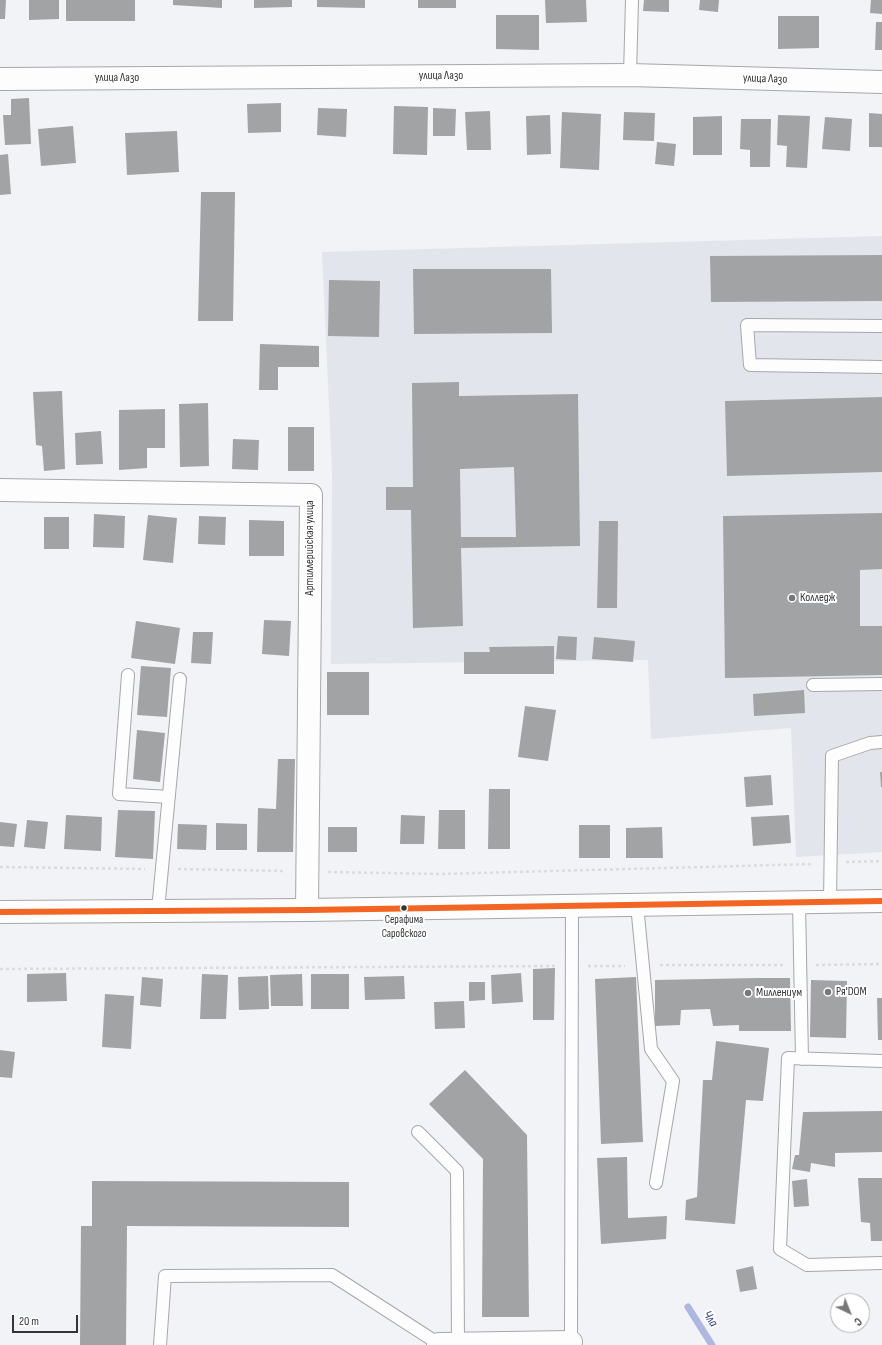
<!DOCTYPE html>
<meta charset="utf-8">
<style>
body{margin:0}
#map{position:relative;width:882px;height:1345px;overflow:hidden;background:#f2f3f6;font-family:"Sofia Sans Condensed",sans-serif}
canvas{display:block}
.north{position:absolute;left:830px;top:1293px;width:40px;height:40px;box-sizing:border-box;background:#fff;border:1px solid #aeaeaf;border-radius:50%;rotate:137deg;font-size:11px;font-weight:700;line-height:16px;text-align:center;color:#353538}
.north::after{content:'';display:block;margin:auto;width:14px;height:18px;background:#77787a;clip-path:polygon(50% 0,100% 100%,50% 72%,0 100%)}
.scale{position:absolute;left:12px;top:1315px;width:66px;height:18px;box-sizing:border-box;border:2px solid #353538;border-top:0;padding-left:5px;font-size:12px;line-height:14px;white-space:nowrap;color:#353538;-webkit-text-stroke:3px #fff;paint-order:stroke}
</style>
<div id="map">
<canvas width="882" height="1345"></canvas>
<div class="north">С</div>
<div class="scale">20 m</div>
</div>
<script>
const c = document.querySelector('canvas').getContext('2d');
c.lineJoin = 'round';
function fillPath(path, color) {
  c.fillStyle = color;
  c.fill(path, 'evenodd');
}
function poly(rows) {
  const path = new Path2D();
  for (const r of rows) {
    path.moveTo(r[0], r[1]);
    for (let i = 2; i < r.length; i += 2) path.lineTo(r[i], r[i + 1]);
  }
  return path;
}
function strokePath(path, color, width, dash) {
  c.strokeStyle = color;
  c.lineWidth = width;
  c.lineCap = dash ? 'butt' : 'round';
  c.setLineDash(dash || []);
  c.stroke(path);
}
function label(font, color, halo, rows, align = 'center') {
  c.font = font + ' "Sofia Sans Condensed",sans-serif';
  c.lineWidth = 4;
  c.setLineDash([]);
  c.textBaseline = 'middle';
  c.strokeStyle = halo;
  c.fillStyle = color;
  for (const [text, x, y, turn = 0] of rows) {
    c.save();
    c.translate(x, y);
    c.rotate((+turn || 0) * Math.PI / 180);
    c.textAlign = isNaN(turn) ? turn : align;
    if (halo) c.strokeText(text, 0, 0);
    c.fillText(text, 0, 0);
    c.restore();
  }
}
fillPath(poly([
 [882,236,882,852,796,857,791,728,651,739,648,660,331,664,332,473,322,252]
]), '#e3e5ed');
strokePath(poly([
 [688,1307,712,1345]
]), '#adb7e0', 7);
fillPath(poly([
 [0,0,6,0,5,19,0,19],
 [29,0,59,0,59,19,29,20],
 [66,0,135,0,135,21,66,21],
 [173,0,222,0,222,8,173,5],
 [254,0,292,0,292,7,254,8],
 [317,0,365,0,365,8,317,7],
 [418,0,456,0,456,8,418,8],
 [545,0,586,0,587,22,546,23],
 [644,0,669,0,669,12,643,11],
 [700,0,719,0,718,12,699,10],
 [871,0,882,0,882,14,870,13],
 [496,15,539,15,539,50,496,49],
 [778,16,819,16,819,48,778,49],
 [876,22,882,22,882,50,875,50],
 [29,98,31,144,5,145,3,115,11,115,11,99],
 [281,103,281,132,248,133,247,104],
 [394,106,428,107,427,155,393,154],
 [318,108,347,109,346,137,317,135],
 [433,108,456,109,455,136,433,136],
 [490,111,491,150,467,150,465,112],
 [562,112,601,114,599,170,560,168],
 [624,112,655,113,654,141,623,140],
 [869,113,882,114,882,147,869,147],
 [550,115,551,154,527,155,526,116],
 [778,115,810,116,807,168,786,167,787,146,777,145],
 [722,116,722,155,693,155,693,117],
 [825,117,852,119,850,151,822,149],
 [741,119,771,119,770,167,750,167,750,150,740,149],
 [73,126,76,163,41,166,38,129],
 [177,131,179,172,127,175,125,133],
 [657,142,676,144,674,166,655,164],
 [8,154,11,194,0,195,0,155],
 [201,192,235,192,233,321,198,321],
 [882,255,882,301,711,302,710,256],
 [413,269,551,269,552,333,414,334],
 [329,280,380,281,379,337,328,336],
 [260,344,319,346,319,367,278,367,278,390,259,390],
 [459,382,459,396,578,394,580,546,461,548,463,626,413,628,411,510,386,510,386,487,413,487,412,383],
 [514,467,516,537,461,537,460,469],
 [62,391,65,469,44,471,42,446,36,445,33,392],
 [882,397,882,472,727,476,725,401],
 [208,403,209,466,180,467,179,404],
 [165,409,165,448,147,448,147,468,119,470,119,410],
 [288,427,314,427,314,471,288,471],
 [101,431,103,464,76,465,75,433],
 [233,439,259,440,258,470,232,469],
 [882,513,882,569,860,570,860,626,882,626,882,675,725,678,723,516],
 [94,514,125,516,124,548,93,547],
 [148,515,177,518,173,563,143,560],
 [199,516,226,517,225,545,198,544],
 [44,517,69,517,69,549,44,549],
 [249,520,284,521,284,556,249,556],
 [599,521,618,521,617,608,597,608],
 [264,620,291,621,289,656,262,654],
 [136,621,180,628,175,664,131,658],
 [193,632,213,632,211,664,191,663],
 [558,636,577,637,576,660,556,659],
 [594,637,635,641,633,662,592,659],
 [554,646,554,674,464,674,464,652,490,652,489,647],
 [141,666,171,668,167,717,137,715],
 [327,672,369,672,369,715,327,715],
 [804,690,805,713,754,716,753,694],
 [525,706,556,710,548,761,518,757],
 [137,730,165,733,160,782,133,779],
 [278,759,295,759,293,852,257,852,258,808,276,809],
 [880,772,882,772,882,787,881,787],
 [771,775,773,805,746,807,744,777],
 [489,789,510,789,510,849,488,849],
 [118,810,155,811,153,859,115,857],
 [439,810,465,810,465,849,438,849],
 [66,815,102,817,101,851,64,849],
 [401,815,425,816,424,844,400,844],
 [789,815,791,843,753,846,751,817],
 [27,820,48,822,45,849,24,847],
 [0,822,17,824,14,847,0,846],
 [216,823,247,824,247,850,216,850],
 [178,824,207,825,206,850,177,849],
 [579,825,610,825,610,858,579,858],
 [328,827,357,827,357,852,328,852],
 [662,827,663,858,626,858,626,828],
 [555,968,554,1020,533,1020,533,969],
 [66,973,67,1001,27,1002,27,974],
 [521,973,523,1002,492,1004,491,975],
 [202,974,228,975,226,1019,200,1019],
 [302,974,303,1006,271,1006,270,975],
 [311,974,349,974,349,1009,311,1009],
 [268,976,269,1009,239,1010,238,977],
 [404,976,405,999,365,1000,364,977],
 [142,977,163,979,161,1007,140,1005],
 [636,977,643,1142,601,1144,595,979],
 [758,978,790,978,791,1031,739,1031,739,1025,713,1026,710,1009,681,1010,680,1025,655,1026,655,980],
 [811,980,847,981,846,1038,810,1037],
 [469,982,485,982,485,1000,469,1001],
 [105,994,134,996,131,1049,102,1047],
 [877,998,882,998,882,1040,878,1040],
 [464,1001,465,1028,435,1029,434,1002],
 [716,1041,769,1048,763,1101,746,1100,735,1224,685,1220,686,1200,697,1197,703,1080,712,1080],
 [0,1050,15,1052,12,1078,0,1077],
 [465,1070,527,1135,529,1317,482,1317,483,1159,429,1104],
 [882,1111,882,1152,835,1153,835,1167,811,1163,810,1172,792,1169,795,1155,799,1155,803,1112],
 [627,1157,628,1218,667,1216,666,1239,601,1244,597,1158],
 [858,1178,882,1178,882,1241,871,1241,870,1223,861,1222],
 [807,1179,809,1206,794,1207,792,1181],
 [92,1181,349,1182,349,1227,127,1226,126,1345,80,1345,81,1226,92,1226],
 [753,1266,757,1289,740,1292,736,1270]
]), '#a2a3a5');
const service = poly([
 [630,75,632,0],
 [882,326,747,325,750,365,882,367],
 [128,675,119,794,169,797],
 [813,685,882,684],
 [830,902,832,756,870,743,882,742],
 [799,903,802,1059],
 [637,905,651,1049,673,1081,656,1183],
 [158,910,180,679],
 [882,1061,788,1058,780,1249,807,1265,882,1263],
 [418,1132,457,1171,458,1343],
 [160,1345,165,1276,332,1275,439,1344],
 [571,1345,572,906]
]);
const minor = poly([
 [0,79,630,75,882,82],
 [0,490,311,495,307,910],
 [438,1345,439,1344,571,1342]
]);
const secondary = poly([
 [0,912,307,910,882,901]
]);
strokePath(service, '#a7a7aa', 14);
strokePath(minor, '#a7a7aa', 24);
strokePath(secondary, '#a7a7aa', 24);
strokePath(poly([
 [846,862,882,861],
 [0,867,145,869],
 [178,869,285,871],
 [328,872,441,874,813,864],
 [660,965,783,965],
 [816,965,882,964],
 [588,966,625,966],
 [0,969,555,966]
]), '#dcdcdd', 2.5, [3, 3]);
strokePath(service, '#fdfdfe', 12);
strokePath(minor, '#fdfdfe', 22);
strokePath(secondary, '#fdfdfe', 22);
strokePath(poly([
 [0,912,307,910,882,901]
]), '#f26522', 6);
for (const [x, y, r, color] of [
 [792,598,4,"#77787a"],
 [404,908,3.5,"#353538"],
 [828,992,4,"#77787a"],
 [748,993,4,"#77787a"]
]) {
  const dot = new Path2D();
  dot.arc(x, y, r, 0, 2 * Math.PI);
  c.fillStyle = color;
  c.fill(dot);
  strokePath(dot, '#fff', 1.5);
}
label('11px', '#353538', '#fff', [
 ["Серафима",404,920],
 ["Саровского",404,934]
]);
label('12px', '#353538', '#fff', [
 ["улица Лазо",441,76],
 ["улица Лазо",117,78],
 ["улица Лазо",765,79,2],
 ["Артиллерийская улица",310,548,-90]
]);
label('12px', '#353538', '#fff', [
 ["Колледж",800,598],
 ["Ря'DOM",836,992],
 ["Миллениум",756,993]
], 'left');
label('italic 13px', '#2e367b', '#fff', [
 ["Чла",710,1319,58]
]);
</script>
